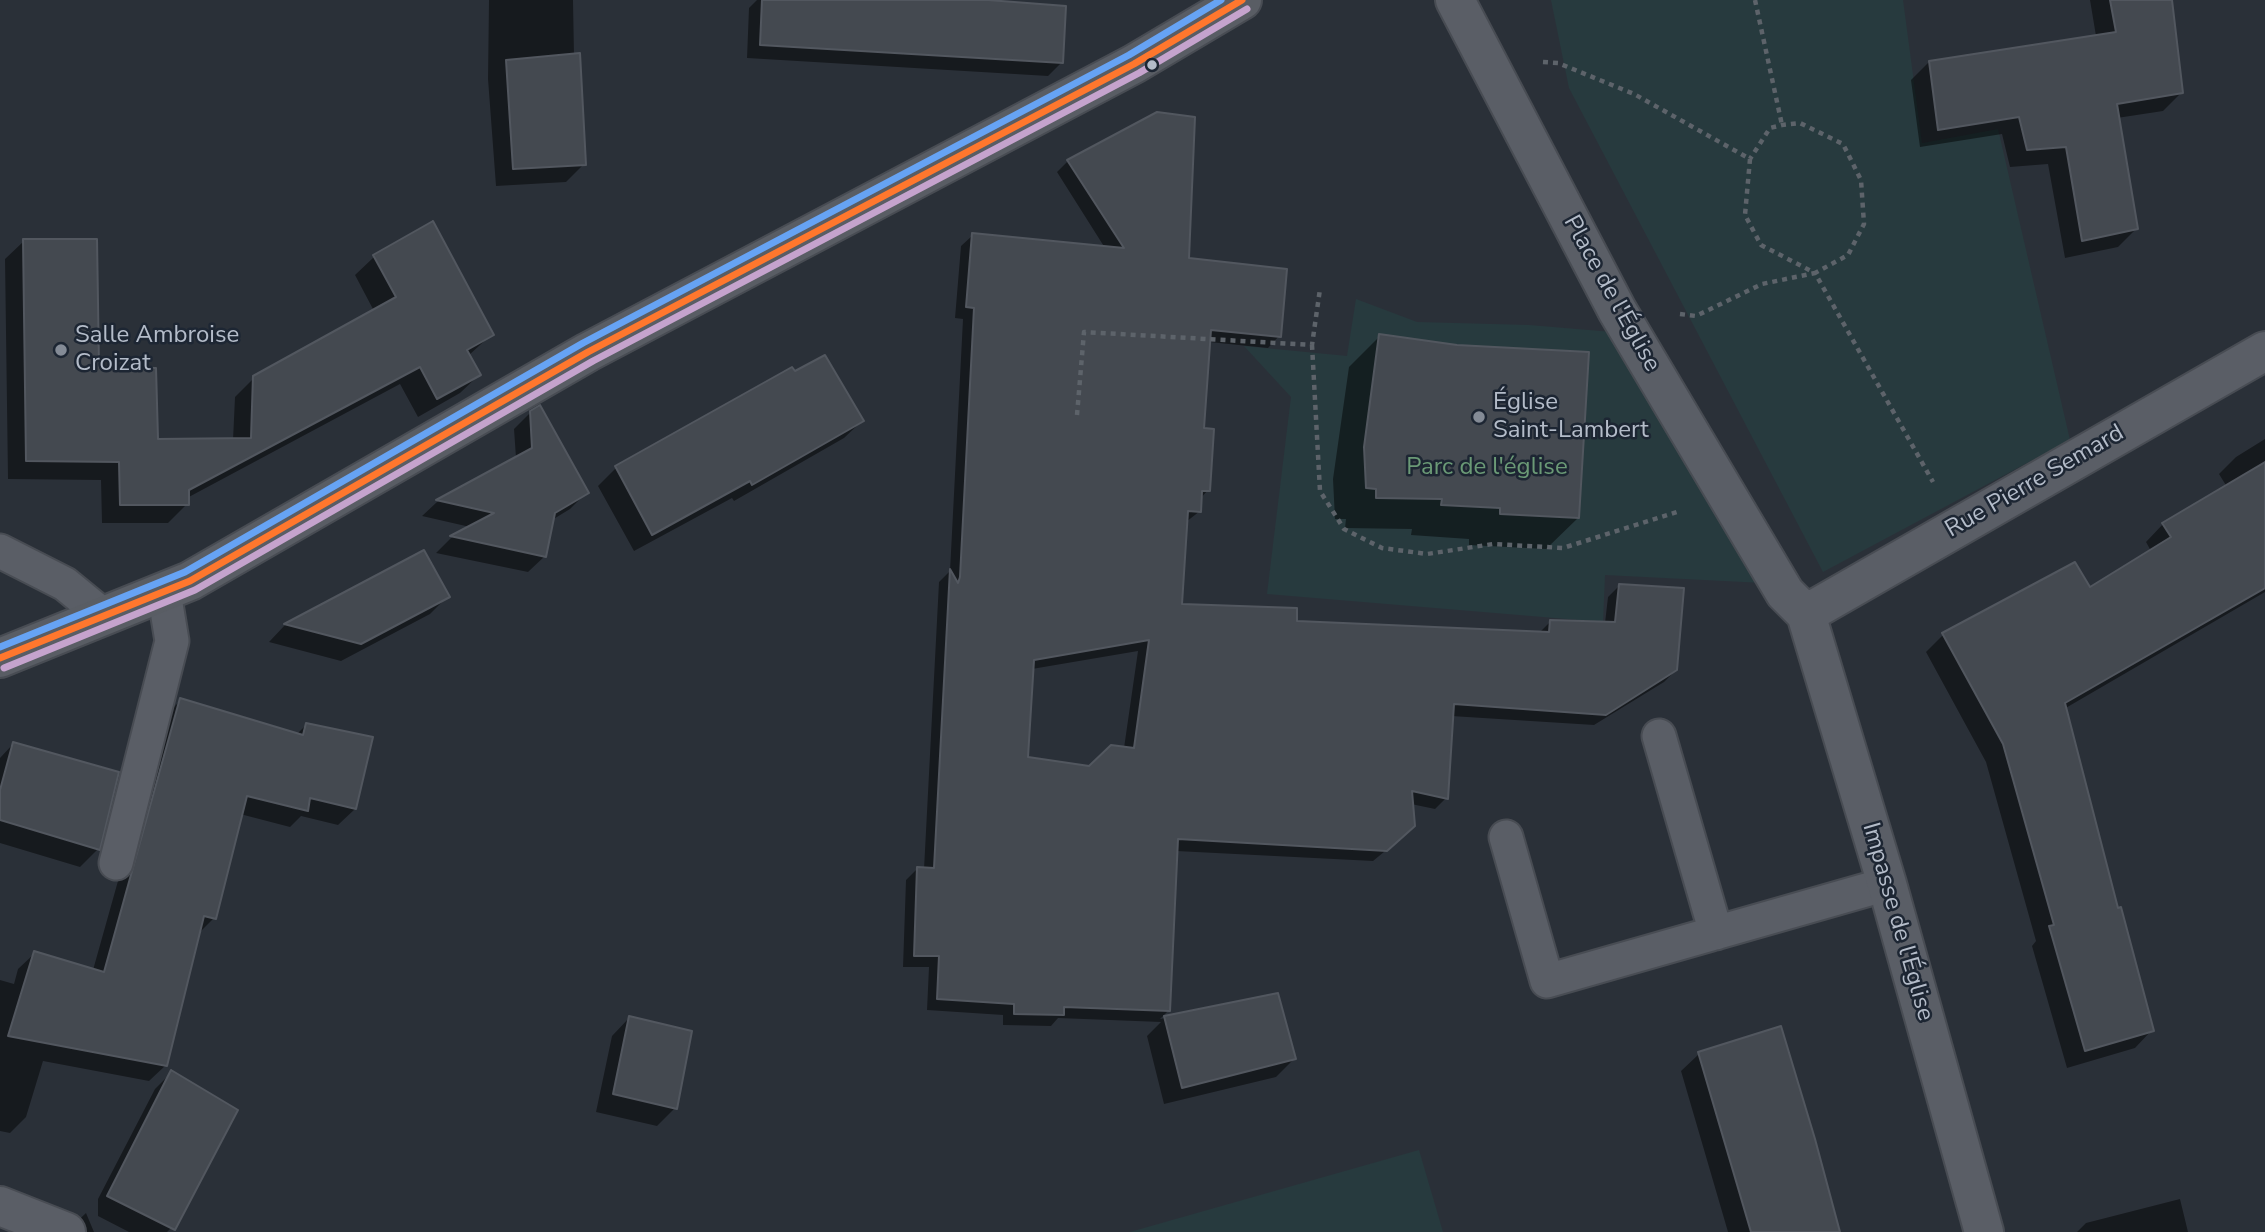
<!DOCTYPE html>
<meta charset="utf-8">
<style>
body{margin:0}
canvas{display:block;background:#2a3038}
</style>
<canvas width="2265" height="1232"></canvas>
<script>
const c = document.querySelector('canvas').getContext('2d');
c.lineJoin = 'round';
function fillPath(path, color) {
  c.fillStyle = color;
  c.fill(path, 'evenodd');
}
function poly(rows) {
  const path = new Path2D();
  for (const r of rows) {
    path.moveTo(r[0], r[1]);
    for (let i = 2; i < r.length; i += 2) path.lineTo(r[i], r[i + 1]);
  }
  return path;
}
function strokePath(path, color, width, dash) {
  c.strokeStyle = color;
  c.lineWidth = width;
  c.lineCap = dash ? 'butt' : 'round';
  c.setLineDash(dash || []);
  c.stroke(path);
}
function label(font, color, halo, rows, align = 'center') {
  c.font = font + ' "Nunito Sans",sans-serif';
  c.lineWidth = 5;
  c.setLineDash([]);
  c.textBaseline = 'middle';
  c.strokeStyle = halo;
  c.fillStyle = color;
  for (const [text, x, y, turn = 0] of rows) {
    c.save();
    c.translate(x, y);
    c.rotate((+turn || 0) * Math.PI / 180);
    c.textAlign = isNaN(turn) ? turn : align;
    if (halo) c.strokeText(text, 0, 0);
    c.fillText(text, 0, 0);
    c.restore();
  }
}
fillPath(poly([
 [1551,0,1903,0,1922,143,1998,129,2070,440,1823,572,1569,88],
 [1356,299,1417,322,1529,325,1624,333,1764,583,1605,575,1603,622,1267,594,1291,397,1244,346,1347,356],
 [1419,1150,1443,1232,1130,1232]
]), '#273a3e');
fillPath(poly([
 [489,0,573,0,574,55,584,164,566,182,496,186,488,79],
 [757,0,986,0,1062,62,1048,76,747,58,749,8],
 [2090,0,2156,0,2181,93,2163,111,2117,118,2136,229,2118,247,2065,258,2048,164,2010,167,2002,134,1920,147,1911,80,1929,62,2096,36],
 [1068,161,1279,336,1268,348,1209,342,1202,430,1208,490,1200,499,1200,511,1186,522,1181,606,1295,623,1539,633,1551,621,1605,623,1608,597,1619,586,1676,670,1664,682,1594,725,1451,716,1446,798,1435,809,1411,804,1401,838,1373,861,1176,851,1169,1010,1160,1019,1277,995,1294,1059,1276,1077,1164,1104,1147,1036,1161,1022,1058,1018,1051,1026,1003,1025,1003,1015,927,1010,929,967,903,967,906,880,918,868,924,869,939,582,950,571,963,319,955,318,961,246,973,235,1105,248,1057,172],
 [1138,651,1124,748,1089,768,1026,759,1032,669],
 [432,223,492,334,468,356,479,375,460,393,418,417,400,384,187,498,187,504,168,523,102,523,101,480,8,479,5,259,24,241,97,369,156,441,233,440,235,397,254,378,374,311,355,275,374,257],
 [1380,336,1578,518,1546,549,1469,545,1469,539,1411,535,1412,529,1345,528,1346,519,1335,519,1333,479,1349,367],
 [531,412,586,493,570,509,552,520,545,556,528,572,436,553,451,538,470,527,422,516,437,502,516,458,514,429],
 [862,421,844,438,734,501,732,498,634,551,598,486,616,468],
 [2265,439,2265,592,2064,709,2117,910,2152,1030,2135,1048,2067,1068,2032,946,2036,941,1986,762,1926,652,1943,635,2090,590,2151,551,2146,542,2163,524,2227,487,2219,474,2236,457],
 [424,552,448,596,430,614,341,661,269,642,285,625],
 [181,700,296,735,306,725,355,809,338,825,301,816,290,827,240,814,214,918,197,935,166,1065,149,1081,43,1061,26,1117,10,1133,0,1131,0,980,14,984,18,969,35,953,93,970,164,717],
 [13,744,98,849,80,867,0,843,0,758],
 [629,1018,675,1108,657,1126,596,1112,612,1036],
 [1699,1054,1838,1232,1728,1232,1681,1071],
 [171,1073,177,1222,167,1232,129,1232,98,1216,98,1199,155,1089],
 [2180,1199,2188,1232,2077,1232,2086,1223],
 [86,1213,94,1232,69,1232,69,1229]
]), '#0007');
const building = poly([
 [762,0,988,0,1066,6,1063,63,760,45,762,0],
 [2110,0,2172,0,2183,93,2117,104,2138,229,2082,241,2066,147,2027,150,2019,117,1938,130,1929,61,2116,32,2110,0],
 [580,53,586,165,513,169,506,60,580,53],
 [1157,112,1195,117,1189,258,1287,269,1281,337,1211,330,1204,428,1214,429,1210,491,1202,491,1201,512,1188,511,1182,604,1297,608,1297,621,1549,632,1550,620,1615,622,1619,584,1684,588,1677,670,1606,715,1454,704,1448,799,1412,791,1415,826,1387,851,1178,839,1170,1011,1064,1007,1064,1015,1014,1014,1014,1004,937,999,939,956,914,956,917,867,934,868,950,569,958,583,960,577,974,308,966,307,972,233,1124,248,1067,160,1157,112],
 [1149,640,1134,748,1111,745,1089,766,1028,757,1034,660,1149,640],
 [433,221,494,335,467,350,481,375,437,399,420,367,189,490,189,505,120,505,119,462,26,461,23,239,97,239,99,367,156,368,158,439,251,438,253,376,396,297,373,255,433,221],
 [1379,334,1457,345,1589,352,1579,518,1500,514,1500,508,1441,505,1442,499,1376,498,1376,489,1366,488,1364,447,1379,334],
 [825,355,864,421,752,485,750,481,652,535,615,466,792,367,795,371,825,355],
 [540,405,589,493,555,513,546,557,450,536,494,513,436,500,532,448,530,411,540,405],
 [2265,462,2265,588,2065,703,2118,908,2121,907,2154,1031,2085,1051,2049,926,2054,925,2003,744,1942,633,2075,562,2090,587,2171,537,2162,523,2265,462],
 [424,550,450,597,361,644,284,624,424,550],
 [180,698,303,735,306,723,373,737,356,809,310,798,308,811,247,796,216,919,204,916,167,1066,8,1036,34,951,104,972,180,698],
 [13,742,119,772,100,850,0,820,0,790,13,742],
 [1278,993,1296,1059,1182,1088,1164,1016,1278,993],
 [629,1016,692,1031,677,1109,613,1094,629,1016],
 [1781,1026,1815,1139,1840,1232,1751,1232,1698,1052,1781,1026],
 [171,1070,238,1110,175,1230,107,1196,171,1070]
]);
fillPath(building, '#444950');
strokePath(building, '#52575f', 2);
const lane = poly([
 [0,551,65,584,104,616],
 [1659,736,1716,933],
 [1506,837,1547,981,1887,884],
 [116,863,172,641,164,592]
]);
const street = poly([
 [1455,0,1617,310,1785,593,1806,614,1887,884,1984,1232],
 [1806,614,2265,351],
 [0,1206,66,1232]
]);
const secondary = poly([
 [0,658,190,581,588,352,1134,64,1242,0]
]);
strokePath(lane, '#484c53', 37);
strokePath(street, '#484c53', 42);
strokePath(secondary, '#484c53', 42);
strokePath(poly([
 [1755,0,1782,125],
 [1543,62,1558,63,1634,94,1750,159,1745,215,1761,245,1815,273,1848,255,1864,224,1861,180,1843,144,1800,123,1782,125,1770,128,1750,159],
 [1680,314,1696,316,1762,284,1815,273,1933,482],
 [1312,345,1320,491,1344,529,1382,548,1427,554,1493,544,1563,548,1677,512],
 [1077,415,1084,332,1312,345,1320,289]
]), '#5d636a', 4.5, [5, 5]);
strokePath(lane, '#5a5e66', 33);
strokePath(street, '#5a5e66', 38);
strokePath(secondary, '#595d64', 38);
strokePath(poly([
 [0,658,190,581,588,352,1134,64,1242,0]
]), '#ff772d', 7);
strokePath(poly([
 [4,668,195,590,593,361,1139,73,1247,9]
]), '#c5a3cd', 7);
strokePath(poly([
 [0,647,185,572,583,343,1129,55,1221,0]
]), '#66a3f4', 7);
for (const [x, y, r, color] of [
 [1152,65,6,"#b4bcc9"],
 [61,350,7,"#848b96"],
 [1479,417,7,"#848b96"]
]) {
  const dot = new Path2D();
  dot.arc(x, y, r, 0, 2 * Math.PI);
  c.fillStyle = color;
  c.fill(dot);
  strokePath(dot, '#1d2633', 2.5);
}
label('24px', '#b4bcc9', '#1d2633', [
 ["Place de l'Église",1611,294,61],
 ["Rue Pierre Semard",2035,482,-30],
 ["Impasse de l'Église",1897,922,74]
]);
label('24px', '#b4bcc9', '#1d2633', [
 ["Salle Ambroise",75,336],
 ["Croizat",75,364],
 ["Église",1493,403],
 ["Saint-Lambert",1493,431]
], 'left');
label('24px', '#6b9a76', '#1d2633', [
 ["Parc de l'église",1487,468]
]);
</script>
